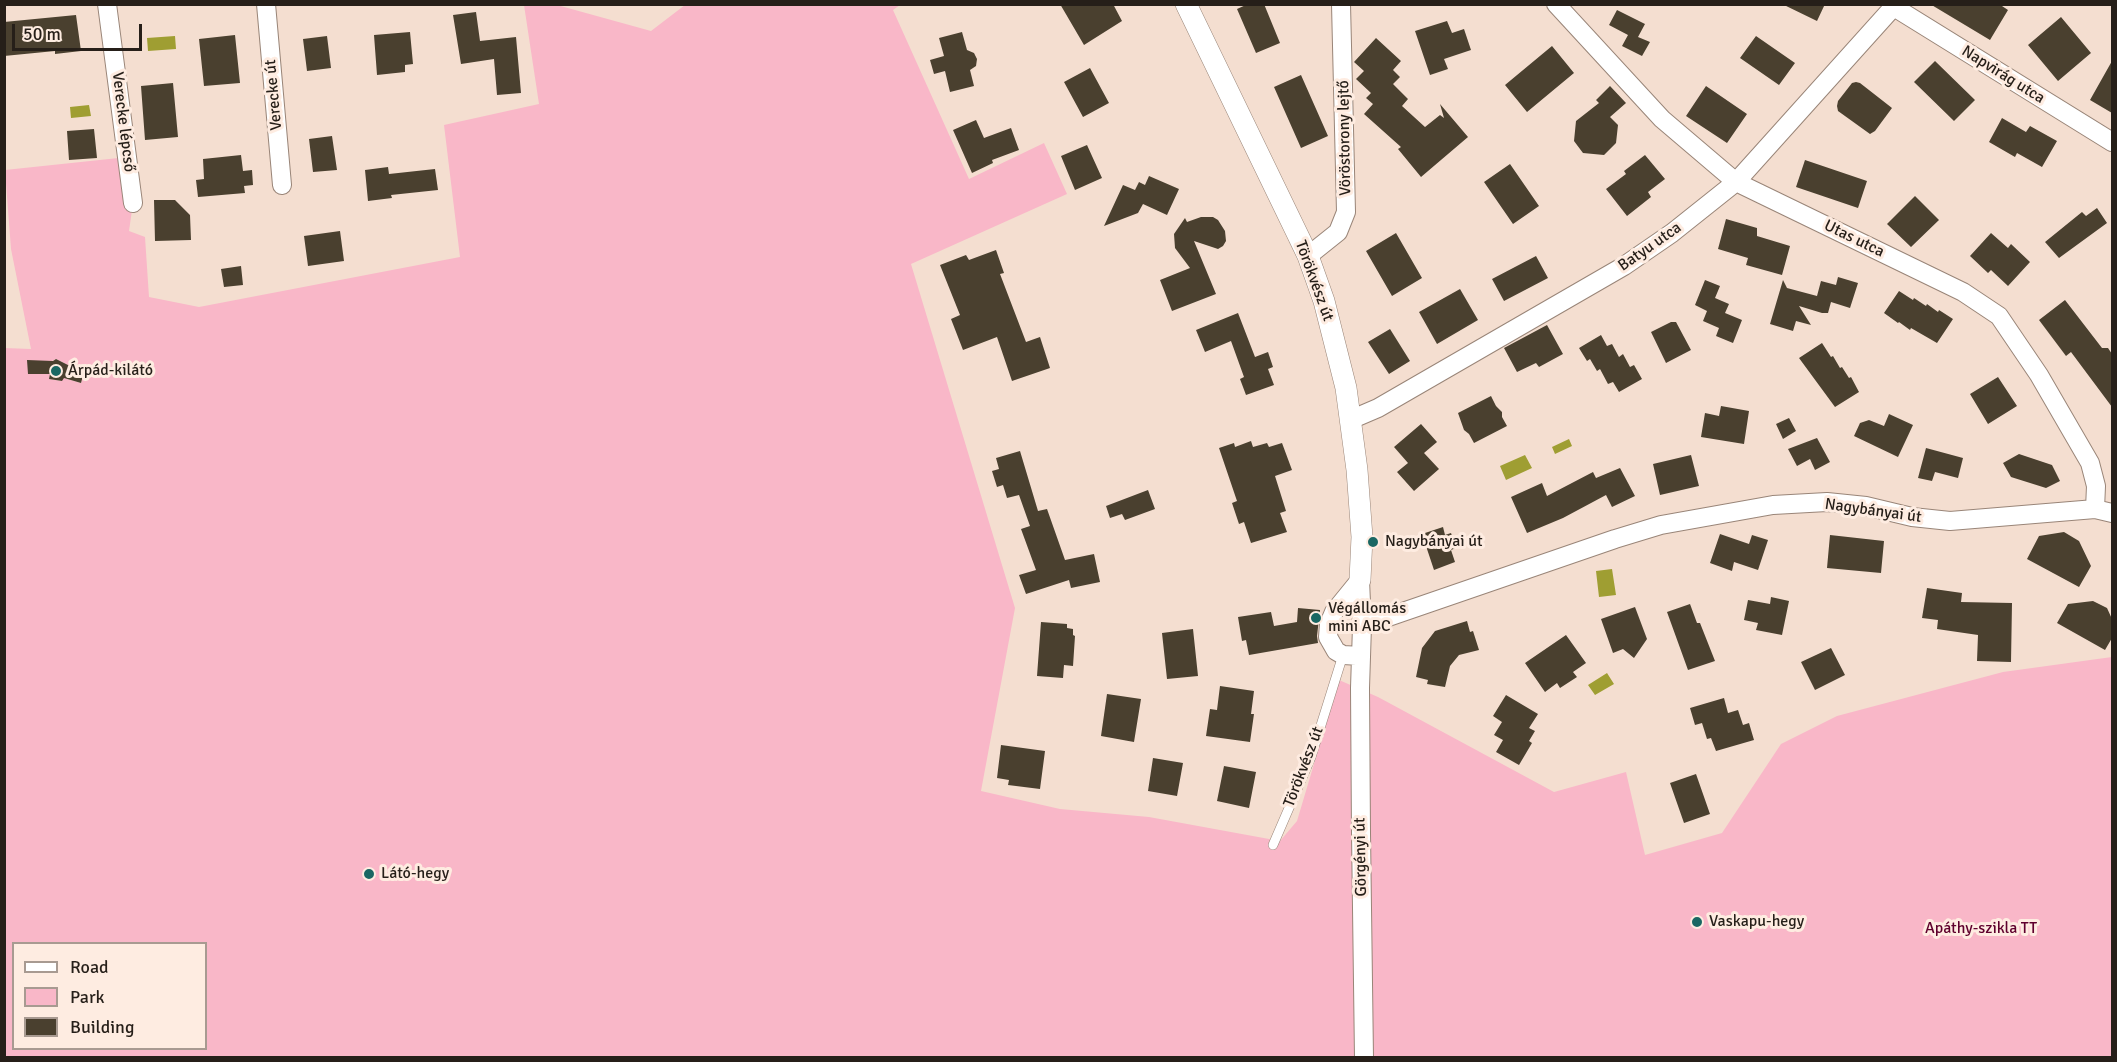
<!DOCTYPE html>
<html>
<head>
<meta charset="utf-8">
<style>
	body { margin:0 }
	#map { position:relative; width:2117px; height:1062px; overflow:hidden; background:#f4ded0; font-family:Signika,sans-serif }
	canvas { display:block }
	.frame { position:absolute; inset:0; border:6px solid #261f19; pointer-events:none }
	.legend { position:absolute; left:12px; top:942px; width:195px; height:108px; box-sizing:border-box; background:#feece1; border:2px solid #a89a91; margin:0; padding:8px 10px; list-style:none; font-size:18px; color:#261f19 }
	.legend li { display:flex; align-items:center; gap:12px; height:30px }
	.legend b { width:30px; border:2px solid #a89a91 }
	.scale { position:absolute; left:12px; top:24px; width:130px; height:27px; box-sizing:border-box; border:3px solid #261f19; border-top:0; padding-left:8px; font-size:18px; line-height:21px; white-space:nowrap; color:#261f19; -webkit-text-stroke:4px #feece1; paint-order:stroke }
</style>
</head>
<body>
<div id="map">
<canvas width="2117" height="1062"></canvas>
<div class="frame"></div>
<ul class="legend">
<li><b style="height:8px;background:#fff"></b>Road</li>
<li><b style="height:16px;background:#f9b7c8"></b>Park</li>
<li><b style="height:16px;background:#4a402f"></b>Building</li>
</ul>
<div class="scale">50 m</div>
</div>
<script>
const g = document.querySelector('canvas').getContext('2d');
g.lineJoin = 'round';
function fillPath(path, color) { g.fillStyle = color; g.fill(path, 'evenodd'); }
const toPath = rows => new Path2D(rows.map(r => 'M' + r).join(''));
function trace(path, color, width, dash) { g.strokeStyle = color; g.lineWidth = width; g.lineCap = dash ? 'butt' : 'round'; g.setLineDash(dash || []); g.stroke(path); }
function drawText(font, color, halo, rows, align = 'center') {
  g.font = font + ' Signika,sans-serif'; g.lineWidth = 6; g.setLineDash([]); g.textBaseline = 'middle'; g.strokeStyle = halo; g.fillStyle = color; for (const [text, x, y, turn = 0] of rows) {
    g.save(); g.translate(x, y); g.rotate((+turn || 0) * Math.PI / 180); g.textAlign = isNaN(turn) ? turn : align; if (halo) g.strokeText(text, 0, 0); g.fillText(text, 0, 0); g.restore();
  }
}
const green = toPath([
	[524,5,557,5,651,31,685,5,900,5,893,10,969,179,1044,143,1067,194,911,264,1015,608,981,791,1060,809,1149,817,1280,841,1297,821,1339,680,1378,697,1554,792,1626,772,1645,855,1722,833,1781,744,1837,716,2003,672,2112,657,2112,1057,5,1057,4,348,31,349,11,249,5,170,128,157,133,203,129,231,145,237,149,297,199,307,460,257,444,125,539,104],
	[56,359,68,365,85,368,81,383,64,378,61,381,50,379,50,374,28,373],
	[14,944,206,944,206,1048,14,1048]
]);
const water = toPath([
	[175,36,176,49,148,51,147,38],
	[89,105,91,116,71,118,70,107],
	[1569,439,1572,446,1555,454,1552,447],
	[1525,455,1532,468,1506,480,1500,466],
	[1612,569,1616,595,1599,597,1596,571],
	[1607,673,1614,684,1595,695,1588,685]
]);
const building = toPath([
	[1060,4,1113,4,1122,21,1084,45],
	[1248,4,1264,4,1280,43,1256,53,1237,9],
	[1782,4,1825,4,1817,21],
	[1930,4,1999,4,2008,10,1990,40],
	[1617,10,1645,24,1638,37,1650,42,1642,56,1622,46,1628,35,1609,25],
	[476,12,480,41,516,37,521,93,497,95,494,59,461,64,453,15],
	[76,15,81,51,55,54,55,51,4,56,4,22],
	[2061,17,2091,53,2058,81,2028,45],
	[1447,21,1452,33,1464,29,1471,50,1444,59,1448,69,1430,75,1415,31],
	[410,32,413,64,405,65,405,72,377,75,374,35],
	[962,32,967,50,974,53,977,59,976,66,970,70,974,86,950,92,945,71,934,74,930,60,944,56,939,38],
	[235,35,240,83,204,86,199,39],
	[327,36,331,68,307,71,303,39],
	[1756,36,1795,63,1779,85,1740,58],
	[1376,38,1401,61,1393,70,1400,77,1393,84,1408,99,1402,106,1425,127,1440,115,1444,118,1440,104,1468,137,1421,177,1398,149,1401,147,1364,114,1373,104,1366,98,1371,93,1356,79,1364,71,1354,62],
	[1552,46,1574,73,1527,112,1505,85],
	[1935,61,1975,100,1954,121,1914,82],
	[2112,61,2112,113,2090,100],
	[1090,68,1109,103,1083,117,1064,82],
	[1301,75,1328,136,1301,148,1274,87],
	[1856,82,1860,83,1892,108,1875,131,1870,134,1838,111,1837,106,1838,101,1852,83],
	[173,83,178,137,145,140,141,86],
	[1610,86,1626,103,1610,117,1618,125,1616,143,1604,155,1583,153,1574,141,1576,121,1599,103,1596,100],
	[1706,86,1747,114,1727,143,1686,116],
	[2002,118,2026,132,2030,126,2057,141,2042,167,2017,153,2015,157,1989,142],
	[976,120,984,138,1011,128,1019,150,992,160,993,163,972,173,953,130],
	[94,129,97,158,69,160,67,131],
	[332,136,337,170,313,172,309,139],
	[1087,145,1102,178,1075,190,1061,156],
	[241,155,243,171,252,170,253,185,244,186,245,193,198,197,196,180,204,179,203,159],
	[1645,155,1665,179,1648,192,1651,197,1627,216,1606,189,1626,174,1624,171],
	[1805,160,1867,181,1858,208,1796,187],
	[1510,164,1539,206,1513,224,1484,182],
	[388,167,389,174,435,169,438,190,391,195,392,198,368,201,365,170],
	[1149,176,1179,189,1167,215,1143,204,1138,213,1104,226,1123,185,1135,190,1139,182,1145,185],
	[1915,196,1939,220,1911,247,1887,224],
	[154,200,175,200,190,215,191,240,155,241],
	[2097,208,2107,223,2059,258,2045,242,2082,212,2086,216],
	[1201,217,1213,217,1218,220,1225,231,1226,241,1223,246,1218,249,1194,241,1216,294,1172,311,1160,280,1190,268,1175,248,1174,234,1185,218,1187,222],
	[1726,219,1757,228,1757,236,1790,246,1782,275,1746,265,1748,258,1718,249],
	[340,231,344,261,308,266,304,236],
	[1396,233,1422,278,1392,296,1366,251],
	[1991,233,2008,248,2011,244,2030,262,2008,286,1991,270,1988,273,1970,256],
	[996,250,1004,273,1000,274,1026,342,1040,337,1050,368,1012,381,997,337,963,350,951,319,960,315,940,265,966,255,969,260],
	[1536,256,1548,278,1504,301,1492,279],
	[241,266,243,285,224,287,221,269],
	[1838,277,1858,283,1850,308,1831,302,1828,313,1822,313,1799,306,1811,325,1796,321,1793,331,1770,324,1783,280,1787,288,1817,296,1821,281,1836,285],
	[1705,280,1720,286,1715,298,1729,304,1725,313,1742,320,1733,343,1716,336,1719,328,1703,321,1707,311,1695,305],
	[1460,289,1478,320,1437,344,1419,312],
	[1899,291,1913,300,1914,298,1926,306,1927,304,1938,312,1939,310,1953,319,1937,343,1911,328,1910,330,1899,322,1898,323,1884,313],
	[2065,300,2102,348,2108,348,2112,354,2112,407,2071,352,2066,356,2039,320],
	[1238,313,1255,357,1268,352,1273,367,1268,369,1274,385,1246,395,1240,379,1244,377,1231,341,1205,352,1196,330],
	[1671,322,1676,322,1691,350,1666,363,1651,332],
	[1547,325,1563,354,1539,367,1536,363,1517,372,1504,348],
	[1390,329,1410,361,1389,374,1368,342],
	[1601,335,1607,346,1612,344,1619,357,1623,354,1630,367,1634,365,1642,379,1619,392,1613,382,1608,384,1600,369,1597,371,1590,359,1587,361,1579,348],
	[1822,343,1831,357,1833,356,1840,368,1842,367,1849,378,1851,377,1859,392,1835,407,1799,358],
	[56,359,68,365,85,368,81,383,64,378,62,381,49,379,50,374,28,374,27,360,53,361],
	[1998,377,2017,406,1988,424,1970,394],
	[1491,396,1496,406,1502,412,1502,417,1507,426,1474,443,1469,434,1464,430,1458,413],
	[1721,406,1749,411,1744,444,1701,437,1705,413,1719,416],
	[1889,414,1913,425,1898,457,1854,436,1860,423,1869,420,1884,426],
	[1789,418,1796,431,1783,439,1776,424],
	[1421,424,1437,442,1424,453,1439,469,1414,491,1397,472,1408,463,1394,447],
	[1817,438,1830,462,1815,470,1810,459,1797,466,1788,449],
	[1251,441,1253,447,1267,443,1269,447,1282,443,1292,470,1275,476,1286,511,1280,513,1287,532,1251,543,1244,522,1239,524,1232,503,1237,501,1219,448,1234,443,1235,447],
	[1926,448,1963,458,1958,478,1935,472,1932,481,1918,478],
	[1020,451,1038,511,1047,509,1065,560,1094,554,1100,582,1071,588,1069,580,1026,594,1019,575,1036,570,1021,529,1030,526,1019,495,1007,498,1003,485,997,487,992,471,999,469,996,458],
	[2019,454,2052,465,2060,481,2046,488,2011,477,2003,463],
	[1691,455,1699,486,1660,495,1653,464],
	[1620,468,1635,496,1612,507,1606,495,1563,518,1527,533,1511,497,1542,483,1547,496,1593,472,1596,478],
	[1148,490,1155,509,1125,520,1122,514,1110,518,1106,506],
	[1443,527,1445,535,1451,533,1456,548,1451,550,1455,562,1434,570,1422,534],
	[2064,532,2079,541,2091,566,2079,587,2027,559,2039,536],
	[1720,534,1749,544,1752,535,1768,540,1758,570,1734,562,1732,571,1710,563],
	[1830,535,1884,541,1881,573,1827,568],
	[1927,588,1962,593,1961,602,2012,603,2011,662,1977,661,1978,635,1937,629,1938,620,1922,618],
	[1771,597,1789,601,1782,635,1756,630,1758,623,1744,620,1748,600,1770,604],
	[2093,601,2107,608,2112,619,2112,638,2105,650,2057,623,2068,604],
	[1690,604,1697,623,1700,623,1715,661,1688,670,1667,612],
	[1635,607,1647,639,1634,658,1623,649,1613,653,1601,619],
	[1298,608,1320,610,1317,636,1318,643,1249,655,1246,640,1242,641,1238,617,1271,612,1274,626,1297,622],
	[1467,621,1470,632,1473,631,1479,650,1459,655,1450,666,1445,687,1427,684,1428,680,1416,677,1422,648,1435,631],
	[1041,622,1067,624,1067,628,1073,629,1073,635,1075,636,1073,666,1064,665,1063,678,1037,676],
	[1193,629,1198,676,1167,679,1162,633],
	[1566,635,1586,663,1573,672,1577,677,1560,688,1557,683,1545,692,1525,663],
	[1831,648,1845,675,1815,690,1801,662],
	[1220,686,1254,691,1251,714,1254,714,1250,742,1206,736,1210,709,1217,710],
	[1107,694,1141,699,1134,742,1101,736],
	[1506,695,1538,714,1529,728,1535,731,1529,741,1532,743,1519,765,1496,752,1503,740,1494,735,1502,722,1493,716],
	[1724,698,1728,713,1738,710,1743,725,1749,723,1754,740,1716,751,1711,738,1707,739,1702,723,1695,725,1690,708],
	[1001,745,1045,751,1040,789,1008,785,1009,780,997,778],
	[1153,758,1183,763,1177,796,1148,791],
	[1224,766,1256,772,1249,808,1217,801],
	[1696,774,1710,814,1684,823,1670,783]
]);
const service = toPath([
	[1273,845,1311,757,1343,655]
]);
const minor = toPath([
	[107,4,133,203],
	[266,4,282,185],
	[1556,4,1662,119,1736,182,1963,292,1999,316,2039,375,2090,463,2096,486,2095,509],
	[1894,7,2112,142],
	[1308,256,1338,232,1346,212,1341,4],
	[1350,420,1378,408,1624,266,1672,233,1736,182,1896,4],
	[1360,580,1362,626,1360,688,1361,833,1364,1058],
	[1360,580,1334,612,1329,624,1328,637,1336,651,1343,655,1361,656],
	[1362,626,1615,539,1661,525,1773,505,1827,502,1866,506,1912,517,1950,521,2095,509,2112,513]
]);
const tertiary = toPath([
	[1186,4,1308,256,1324,301,1346,388,1357,470,1362,537,1360,580]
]);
const markers = [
	[56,371,6,"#1a6763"],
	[1373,542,6,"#1a6763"],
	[1316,618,6,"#1a6763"],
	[369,874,6,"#1a6763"],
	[1697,922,6,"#1a6763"]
];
const streetNames = [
	["Napvirág utca",2003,75,32],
	["Verecke út",274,95,-95],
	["Verecke lépcső",123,122,83],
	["Vöröstorony lejtő",1345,138,-91],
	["Utas utca",1854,239,26],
	["Batyu utca",1650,247,-35],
	["Törökvész út",1314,281,70],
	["Nagybányai út",1873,511,8],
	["Törökvész út",1304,767,-69],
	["Görgényi út",1361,857,-91]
];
const poiNames = [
	["Árpád-kilátó",68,371],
	["Nagybányai út",1385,542],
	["Végállomás",1328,609],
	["mini ABC",1328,627],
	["Látó-hegy",381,874],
	["Vaskapu-hegy",1709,922]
];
const parkNames = [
	["Apáthy-szikla TT",1981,929]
];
fillPath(green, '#f9b7c8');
fillPath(water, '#9f9e32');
fillPath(building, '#4a402f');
trace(service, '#998578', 10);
trace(minor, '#998578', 20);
trace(tertiary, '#998578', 22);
trace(service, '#fff', 9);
trace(minor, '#fff', 18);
trace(tertiary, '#fff', 21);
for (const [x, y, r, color] of markers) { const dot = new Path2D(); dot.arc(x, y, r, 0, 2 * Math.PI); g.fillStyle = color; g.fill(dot); trace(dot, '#feece1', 2); }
drawText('16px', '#261f19', '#feece1', streetNames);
drawText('16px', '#261f19', '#feece1', poiNames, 'left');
drawText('16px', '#5f002d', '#feece1', parkNames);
</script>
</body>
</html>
